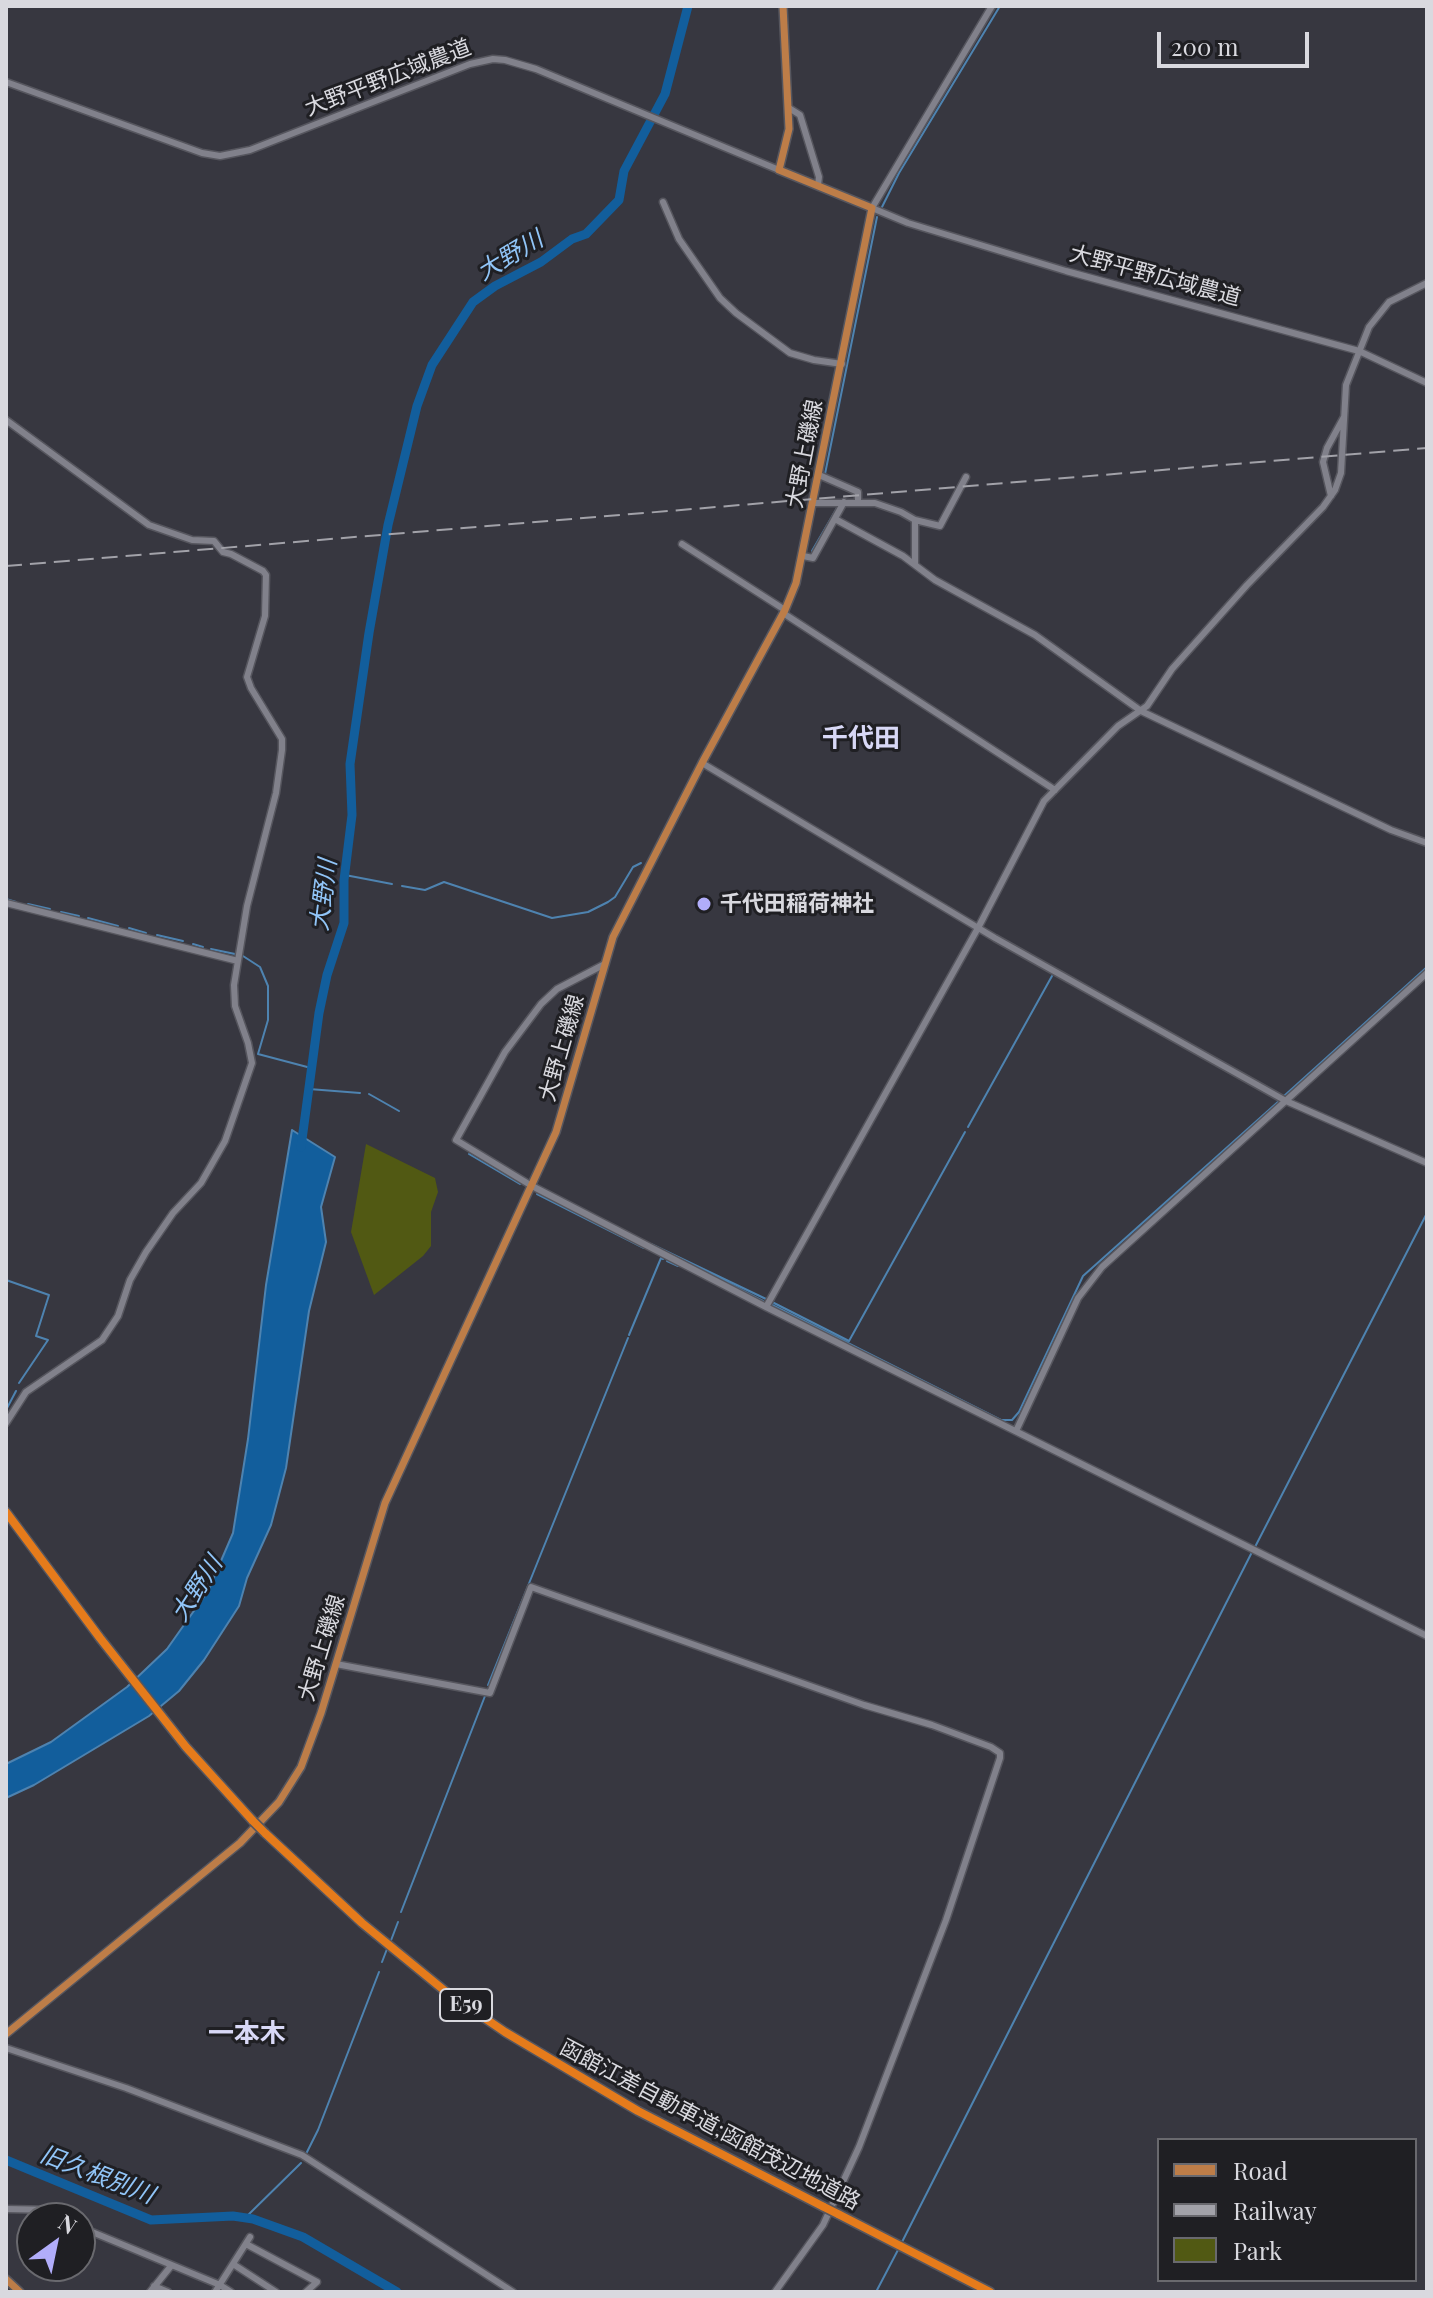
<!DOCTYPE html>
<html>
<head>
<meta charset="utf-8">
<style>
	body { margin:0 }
	#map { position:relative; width:1433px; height:2298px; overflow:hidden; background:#373740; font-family:"Playfair Display",serif }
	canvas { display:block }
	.frame { position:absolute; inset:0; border:8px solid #d9d9df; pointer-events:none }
	.legend { position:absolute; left:1157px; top:2138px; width:260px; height:144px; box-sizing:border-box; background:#1f1f23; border:2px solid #69696e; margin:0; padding:10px 14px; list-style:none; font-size:24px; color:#d9d9df }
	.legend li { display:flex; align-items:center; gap:16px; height:40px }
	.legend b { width:40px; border:2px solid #69696e }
	.north { position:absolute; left:16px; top:2202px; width:80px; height:80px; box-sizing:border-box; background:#1f1f23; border:2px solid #69696e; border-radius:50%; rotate:33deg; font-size:22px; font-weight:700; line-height:32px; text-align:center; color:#d9d9df }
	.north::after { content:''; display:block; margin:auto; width:28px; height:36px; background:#b1adfa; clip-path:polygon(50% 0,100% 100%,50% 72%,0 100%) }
	.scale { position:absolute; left:1157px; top:32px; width:152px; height:36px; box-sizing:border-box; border:4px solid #d9d9df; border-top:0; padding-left:10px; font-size:24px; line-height:28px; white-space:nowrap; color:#d9d9df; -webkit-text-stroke:6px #1f1f23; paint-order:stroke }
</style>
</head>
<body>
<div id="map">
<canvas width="1433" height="2298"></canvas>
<div class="frame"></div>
<ul class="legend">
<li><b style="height:10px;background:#bd7d48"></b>Road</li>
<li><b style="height:10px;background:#a2a2a9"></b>Railway</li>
<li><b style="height:22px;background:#515913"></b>Park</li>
</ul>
<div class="north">N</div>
<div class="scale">200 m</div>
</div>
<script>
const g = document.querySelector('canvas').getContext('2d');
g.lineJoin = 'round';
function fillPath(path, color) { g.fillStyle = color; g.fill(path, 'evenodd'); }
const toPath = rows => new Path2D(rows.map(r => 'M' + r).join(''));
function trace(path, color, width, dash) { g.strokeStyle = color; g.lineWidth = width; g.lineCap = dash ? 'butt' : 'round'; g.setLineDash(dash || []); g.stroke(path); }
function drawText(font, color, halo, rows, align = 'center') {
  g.font = font + ' "Playfair Display","Noto Sans JP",serif'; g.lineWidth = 6; g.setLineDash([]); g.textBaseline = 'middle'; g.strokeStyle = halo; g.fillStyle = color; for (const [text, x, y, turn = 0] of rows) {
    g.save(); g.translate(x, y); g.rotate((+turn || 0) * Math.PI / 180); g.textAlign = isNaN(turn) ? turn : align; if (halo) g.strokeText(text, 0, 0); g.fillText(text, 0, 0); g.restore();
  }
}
const green = toPath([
	[366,1144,435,1178,438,1192,431,1212,431,1246,423,1256,374,1295,351,1232]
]);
const water = toPath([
	[292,1130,335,1157,321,1207,326,1242,309,1311,286,1468,271,1525,247,1578,239,1606,204,1660,179,1691,149,1716,34,1785,6,1798,6,1764,51,1742,127,1687,167,1649,208,1591,233,1533,248,1439,266,1285,292,1130]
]);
const stream = toPath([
	[882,207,899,173,1000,6],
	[825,474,877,217],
	[812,551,837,508],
	[345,875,392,884],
	[402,886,425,890,444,882,552,918,588,912,608,902,615,897,633,867,641,863],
	[6,899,16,902],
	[28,904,50,909],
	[61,912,79,916],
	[88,918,118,926],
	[129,928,146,933],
	[157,935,183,941],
	[193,944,203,947],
	[211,949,235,954],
	[243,956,260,967,268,986,268,1020,258,1054,311,1068],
	[309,1089,360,1093],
	[369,1094,399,1111],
	[1284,1096,1427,967],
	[968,1127,1052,976],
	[469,1154,520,1184],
	[537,1194,644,1248],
	[651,1244,766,1299],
	[667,1261,678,1266],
	[686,1262,763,1301],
	[6,1280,49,1295,36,1336,48,1340,19,1383],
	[774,1303,849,1341,965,1132],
	[772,1305,1001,1420,1012,1420,1019,1412,1083,1276,1279,1101],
	[629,1335,661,1258,663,1259],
	[6,1410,16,1391],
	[1255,1547,1427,1213],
	[488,1685,628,1338],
	[401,1912,485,1696],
	[390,1943,398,1922],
	[382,1962,387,1949],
	[307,2152,318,2130,379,1972],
	[245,2218,301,2163],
	[902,2242,1252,1552],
	[876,2292,899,2248]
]);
const river = toPath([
	[301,1147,319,1013,327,975,344,923,344,880,352,815,350,764,369,633,388,525,417,406,432,365,473,302,495,286,541,262,572,239,586,234,619,200,624,171,665,94,688,6],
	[6,2160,151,2220,233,2216,253,2219,303,2237,397,2292]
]);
const minor = toPath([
	[992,6,872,208,908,223,1066,271,1359,351,1427,383],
	[6,82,202,153,220,156,250,150,470,64,493,59,505,60,536,69,779,170],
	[789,108,800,115,819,177,818,185],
	[663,202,679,239,720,298,736,313,790,353,814,360,842,364],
	[6,420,149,525,192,540,214,541,223,552,231,554,263,571,266,575,265,616,247,677,251,688,282,739,282,750,276,793,247,906,234,985,235,1006,248,1043,252,1063,225,1141,201,1183,173,1213,146,1252,130,1280,118,1316,102,1340,26,1392,6,1423],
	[819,475,858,492,858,502],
	[1331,496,1323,462,1327,448,1344,417],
	[814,503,875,503,901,512,915,520,915,564],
	[835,519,903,556,935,580,1035,635,1141,711,1391,830,1427,843],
	[915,520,940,526,966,477],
	[682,544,785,610],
	[803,556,813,558,844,502],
	[783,613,1055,790],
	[702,763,995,938,1286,1101,1427,1163],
	[6,903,238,961],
	[603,965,557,989,541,1004,505,1052,456,1140,532,1186,766,1307,1427,1636],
	[766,1307,978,928,1044,801,1118,726,1147,706,1172,669,1247,585,1323,507,1335,490,1341,473,1346,385,1369,327,1389,302,1427,283],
	[1016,1431,1078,1298,1102,1267,1427,973],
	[336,1664,490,1693,531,1587,864,1705,932,1725,991,1747,1000,1753,1000,1758,946,1920,859,2147,823,2225,775,2292],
	[6,2048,126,2088,302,2155,513,2292],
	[6,2209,55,2210,67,2218],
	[80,2227,220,2285,231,2292],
	[246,2244,317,2282,306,2292],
	[233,2264,276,2292],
	[154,2286,168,2292],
	[150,2292,171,2266],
	[215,2292,250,2237]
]);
const major = toPath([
	[6,2034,240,1843,279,1802,301,1767,321,1713,385,1503,556,1132,613,937,702,763,785,610,796,583,872,208,779,170,789,129,783,6],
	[6,2279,20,2292]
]);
const highway = toPath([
	[6,1512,100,1638,186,1747,253,1821],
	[265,1833,362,1923,445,1991,505,2032,638,2111,824,2207],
	[838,2214,990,2292]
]);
const rail = toPath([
	[6,566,1427,448]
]);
const highwayBridge = toPath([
	[253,1821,265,1833],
	[824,2207,838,2214]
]);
const markers = [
	[704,904,8,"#b1adfa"]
];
const shields = [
	[466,2005,52]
];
const shieldNames = [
	["E59",466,2005]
];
const streetNames = [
	["大野平野広域農道",388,78,-21],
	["大野平野広域農道",1155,276,15],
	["大野上磯線",805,454,-79],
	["大野上磯線",562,1048,-74],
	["大野上磯線",322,1648,-73],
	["函館江差自動車道;函館茂辺地道路",710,2125,28]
];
const poiNames = [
	["千代田稲荷神社",720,904]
];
const waterNames = [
	["大野川",510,256,-31],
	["大野川",324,895,-83],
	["大野川",197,1589,-57],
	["旧久根別川",97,2175,21]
];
const quarterNames = [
	["千代田",861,739],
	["一本木",247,2034]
];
fillPath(green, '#515913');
fillPath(water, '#125e9c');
trace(water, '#4e83b0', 2);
trace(stream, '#4e83b0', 2);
trace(river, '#125e9c', 9);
trace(minor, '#56565e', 9);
trace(major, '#56565e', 10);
trace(highway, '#56565e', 11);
trace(minor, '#81818b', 6);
trace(major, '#bd7d48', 7);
trace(highway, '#e57b1b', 8);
trace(rail, '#a2a2a9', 2, [16, 8]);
trace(highwayBridge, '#56565e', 11, []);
trace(highwayBridge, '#e57b1b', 8);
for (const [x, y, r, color] of markers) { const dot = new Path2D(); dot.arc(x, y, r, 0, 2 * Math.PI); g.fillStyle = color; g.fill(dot); trace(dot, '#1f1f23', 3); }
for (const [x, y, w] of shields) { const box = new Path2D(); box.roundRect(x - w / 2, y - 16, w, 32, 6); g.fillStyle = '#1f1f23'; g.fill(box); trace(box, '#d9d9df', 2); }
drawText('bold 20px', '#d9d9df', null, shieldNames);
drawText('22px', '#d9d9df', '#1f1f23', streetNames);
drawText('bold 22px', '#d9d9df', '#1f1f23', poiNames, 'left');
drawText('italic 24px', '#91c5f8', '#1f1f23', waterNames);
drawText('bold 26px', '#d8d8f6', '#1f1f23', quarterNames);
</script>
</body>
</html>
